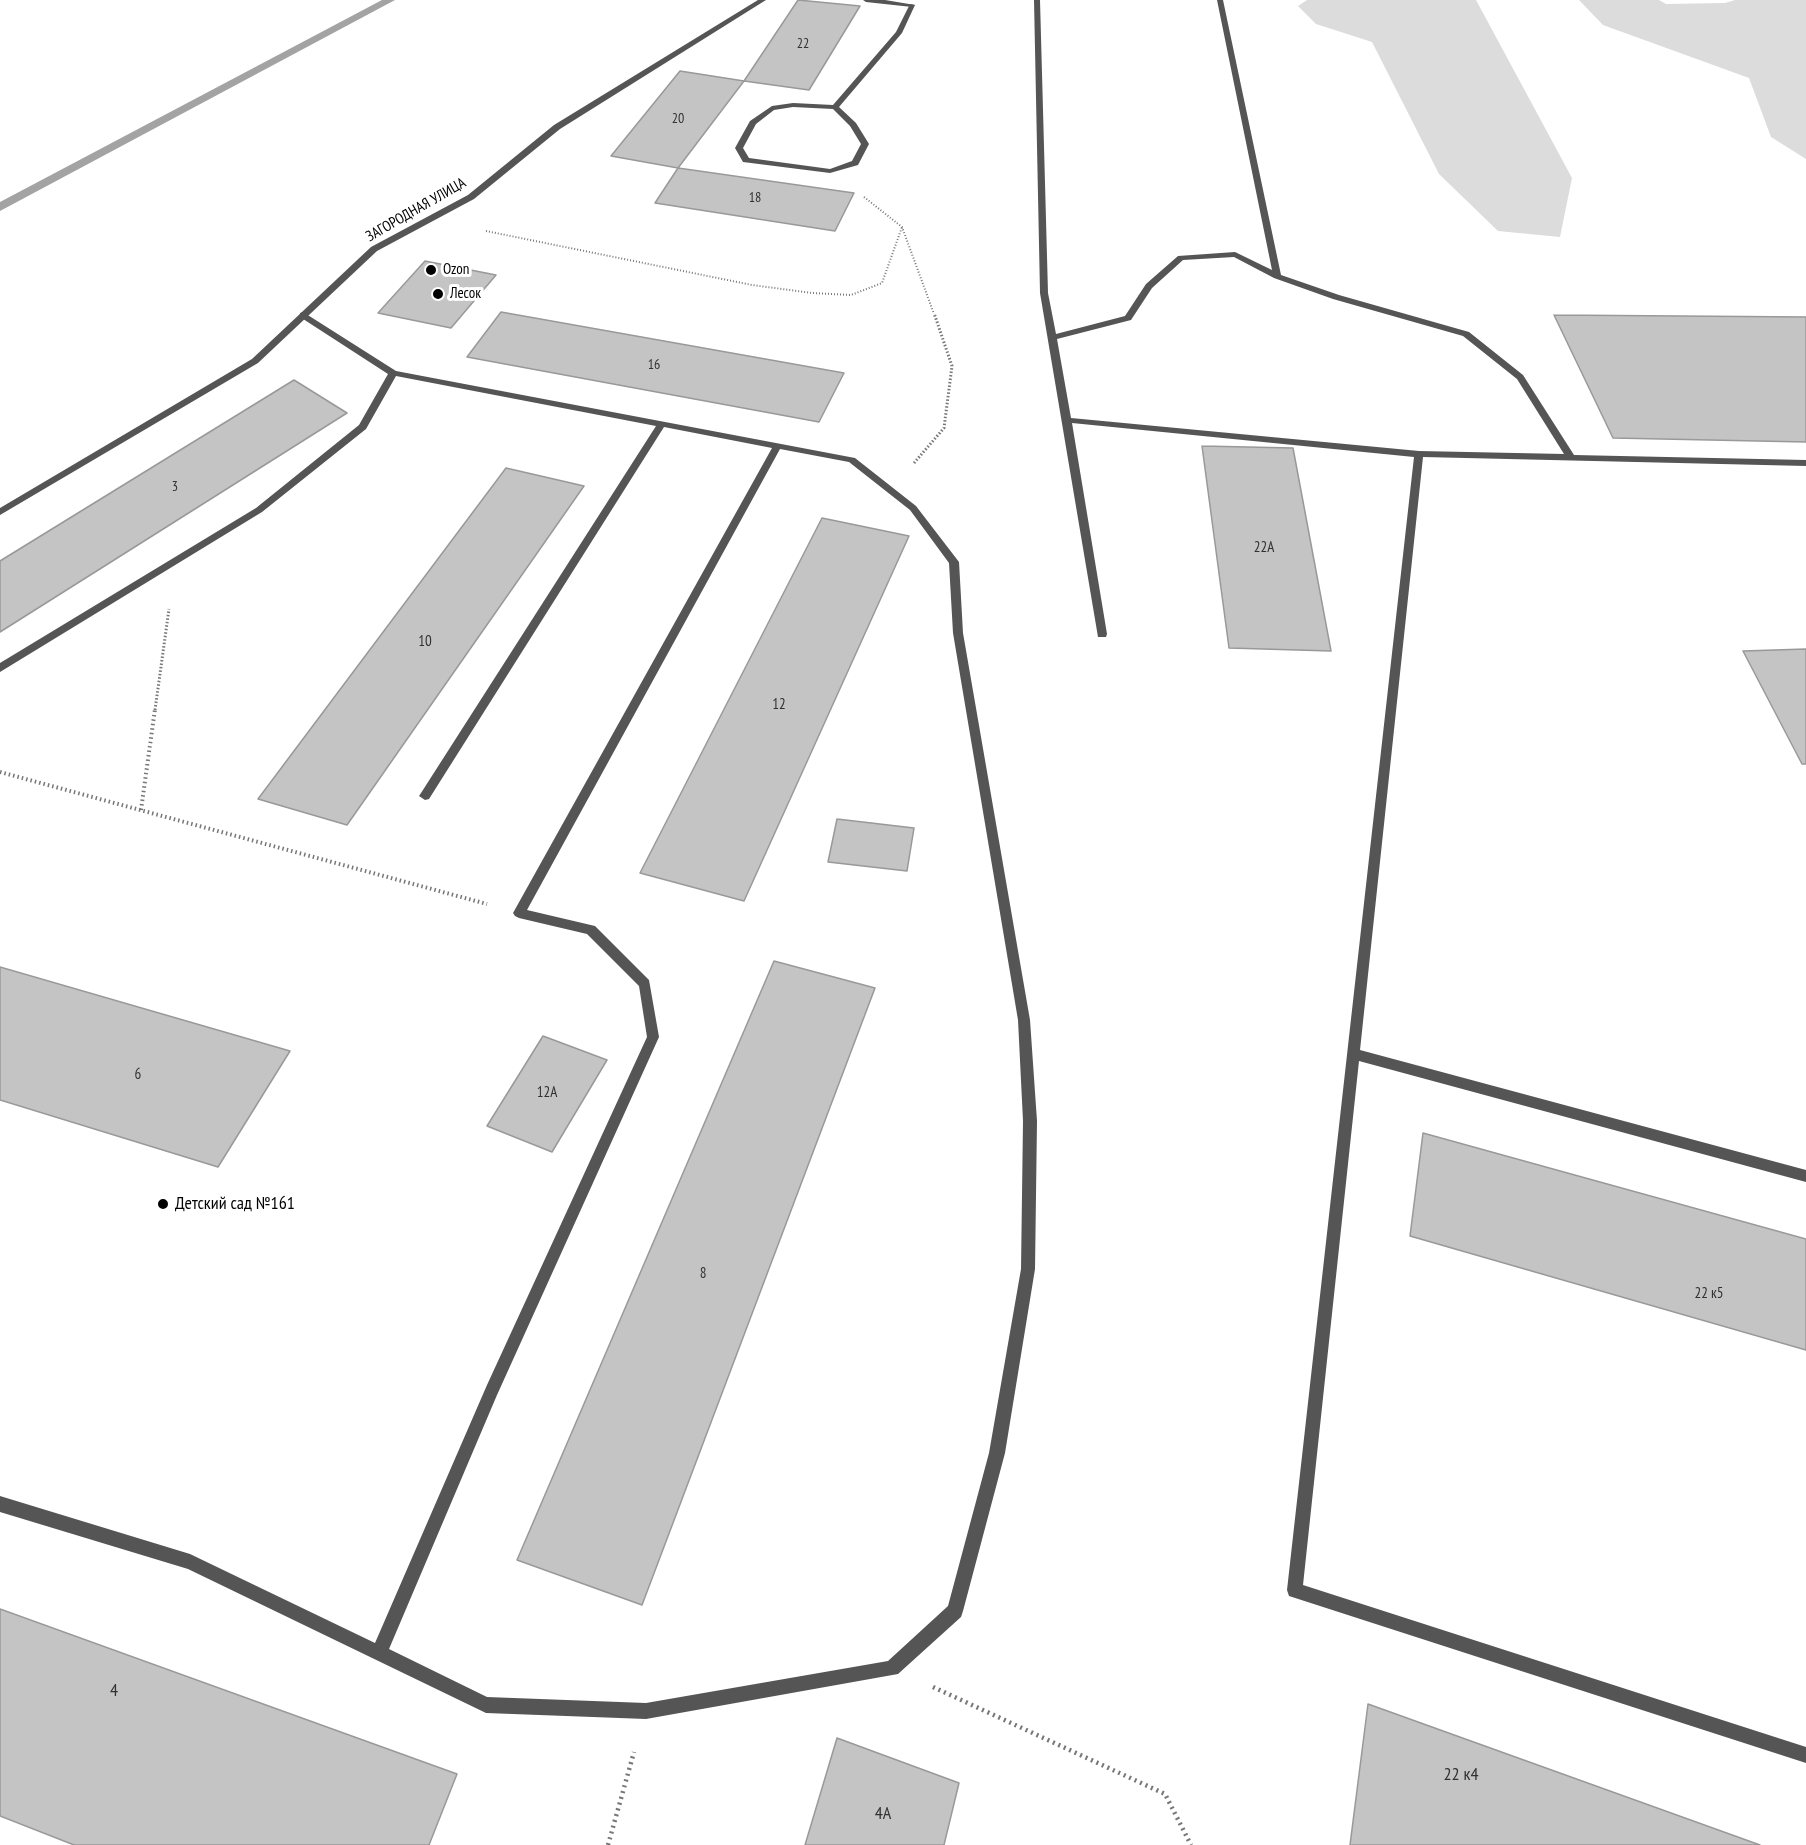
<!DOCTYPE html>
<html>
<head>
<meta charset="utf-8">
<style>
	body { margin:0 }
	canvas { display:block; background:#fff }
</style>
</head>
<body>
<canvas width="1806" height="1845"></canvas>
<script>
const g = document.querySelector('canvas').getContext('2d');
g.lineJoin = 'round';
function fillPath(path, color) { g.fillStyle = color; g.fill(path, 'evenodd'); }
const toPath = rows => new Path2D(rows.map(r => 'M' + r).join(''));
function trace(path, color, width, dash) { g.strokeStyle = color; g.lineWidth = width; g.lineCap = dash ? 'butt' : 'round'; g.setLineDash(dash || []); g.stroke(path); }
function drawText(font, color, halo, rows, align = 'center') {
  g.font = font + ' "PT Sans Narrow",sans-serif'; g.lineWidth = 6; g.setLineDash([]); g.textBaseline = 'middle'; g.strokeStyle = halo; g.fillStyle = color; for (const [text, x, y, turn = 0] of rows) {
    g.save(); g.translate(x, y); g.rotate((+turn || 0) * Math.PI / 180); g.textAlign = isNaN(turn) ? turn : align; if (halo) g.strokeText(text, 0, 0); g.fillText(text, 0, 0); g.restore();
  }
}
const green = toPath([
	[1307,0,1476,0,1572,178,1560,237,1498,231,1439,174,1372,42,1316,24,1298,6],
	[1579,0,1659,0,1666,4,1725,3,1735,0,1806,0,1806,159,1771,137,1749,78,1603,25]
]);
const stream = toPath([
	[382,0,395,0,0,211,0,202,382,0]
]);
const building = toPath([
	[798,0,860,6,809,90,744,81,798,0],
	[680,71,744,81,678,168,611,156,680,71],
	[678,168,854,193,835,231,655,203,678,168],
	[425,261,496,275,451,328,378,313,425,261],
	[501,312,844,373,819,422,467,357,501,312],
	[1554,315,1806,317,1806,442,1613,438,1554,315],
	[294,380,347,413,0,632,0,561,294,380],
	[1202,446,1293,448,1331,651,1229,648,1202,446],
	[506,468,584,486,347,825,258,799,506,468],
	[822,518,909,536,744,901,640,873,822,518],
	[1806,649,1806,764,1802,764,1743,651,1806,649],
	[837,819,914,828,907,871,828,862,837,819],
	[774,961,875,988,642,1605,517,1560,774,961],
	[0,967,290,1051,218,1167,0,1100,0,967],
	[543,1036,607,1060,552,1152,487,1126,543,1036],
	[1423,1133,1806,1239,1806,1350,1410,1236,1423,1133],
	[0,1609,457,1774,429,1845,74,1845,0,1816,0,1609],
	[1368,1704,1760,1845,1350,1845,1368,1704],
	[837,1738,959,1783,944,1845,805,1845,837,1738]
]);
const pathFar3 = toPath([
	[864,197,902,227,934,314],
	[486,231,752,285,812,293,851,295,882,283,902,227]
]);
const pathFar2 = toPath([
	[914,463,944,428,952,366,934,313],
	[155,710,169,609]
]);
const pathFar1 = toPath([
	[0,772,487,904],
	[141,810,155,709]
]);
const path = toPath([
	[933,1687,1165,1794,1191,1845],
	[608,1845,634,1752]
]);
const service = toPath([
	[1034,0,1040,0,1048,293,1056,334,1125,316,1146,284,1178,256,1235,252,1272,270,1217,0,1223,0,1281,275,1339,295,1469,332,1523,375,1574,455,1806,460,1806,466,1423,457,1360,1050,1806,1170,1806,1182,1359,1061,1303,1585,1806,1747,1806,1763,1289,1596,1287,1590,1414,457,1072,423,1107,634,1106,637,1098,637,1040,293,1034,0],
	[1234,257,1274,278,1333,299,1463,336,1517,379,1564,454,1419,451,1071,418,1057,339,1131,320,1152,288,1183,260,1234,257],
	[910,4,915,5,902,33,839,107,856,123,869,144,858,165,830,173,743,162,735,148,750,121,772,106,793,103,833,105,896,32,910,4],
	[793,107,833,109,850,126,861,144,852,161,830,169,749,158,743,148,756,124,774,110,793,107],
	[303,312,396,371,855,458,916,506,959,562,963,633,1030,1020,1037,1121,1035,1269,1005,1453,963,1611,961,1617,898,1674,646,1719,486,1713,188,1569,0,1512,0,1496,190,1554,375,1643,487,1385,647,1037,639,986,587,934,519,918,515,916,513,913,772,448,664,427,429,799,425,800,419,796,421,793,656,426,396,376,366,429,262,512,0,672,0,663,256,508,359,425,388,374,300,317,300,313,303,312],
	[780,449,849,462,910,510,949,563,953,633,1018,1020,1023,1121,1021,1269,989,1453,948,1606,888,1661,646,1703,487,1697,389,1649,497,1395,659,1037,649,980,595,926,527,910,780,449]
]);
const minor = toPath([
	[758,0,766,0,560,129,474,199,377,251,258,363,0,515,0,508,252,359,371,247,468,195,554,125,758,0],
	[863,0,885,0,915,5,912,7,866,2,863,0]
]);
const markers = [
	[431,270,6,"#000"],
	[438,294,6,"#000"],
	[163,1204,6,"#000"]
];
const farNumbernames = [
	["22",803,44],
	["20",678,119],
	["18",755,198],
	["16",654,365],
	["3",175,487]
];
const farStreetnames = [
	["ЗАГОРОДНАЯ УЛИЦА",416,210,-30]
];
const farPoinames = [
	["Ozon",443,270],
	["Лесок",450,294]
];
const numberNames = [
	["22А",1264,548],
	["10",425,642],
	["12",779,705],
	["6",138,1075],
	["12А",547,1093],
	["8",703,1274],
	["22 к5",1709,1294]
];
const poiNames = [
	["Детский сад №161",175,1204]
];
const nearNumbernames = [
	["4",114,1691],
	["22 к4",1461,1775],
	["4А",883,1814]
];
fillPath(green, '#dcdcdc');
fillPath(stream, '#a3a3a3');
fillPath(building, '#c4c4c4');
trace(building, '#999', 1.5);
trace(pathFar3, '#777', 2, [1, 2]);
trace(pathFar2, '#777', 3, [1.5, 2]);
trace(pathFar1, '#777', 4, [1.5, 3]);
trace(path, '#777', 4.5, [2, 4]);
fillPath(service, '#555');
fillPath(minor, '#555');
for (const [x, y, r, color] of markers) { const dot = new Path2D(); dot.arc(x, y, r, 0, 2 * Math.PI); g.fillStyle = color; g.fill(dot); trace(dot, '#fff', 2); }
drawText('14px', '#313131', null, farNumbernames);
drawText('15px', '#000', '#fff', farStreetnames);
drawText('15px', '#000', '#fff', farPoinames, 'left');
drawText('15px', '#313131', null, numberNames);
drawText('18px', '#000', '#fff', poiNames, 'left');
drawText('18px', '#313131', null, nearNumbernames);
</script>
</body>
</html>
